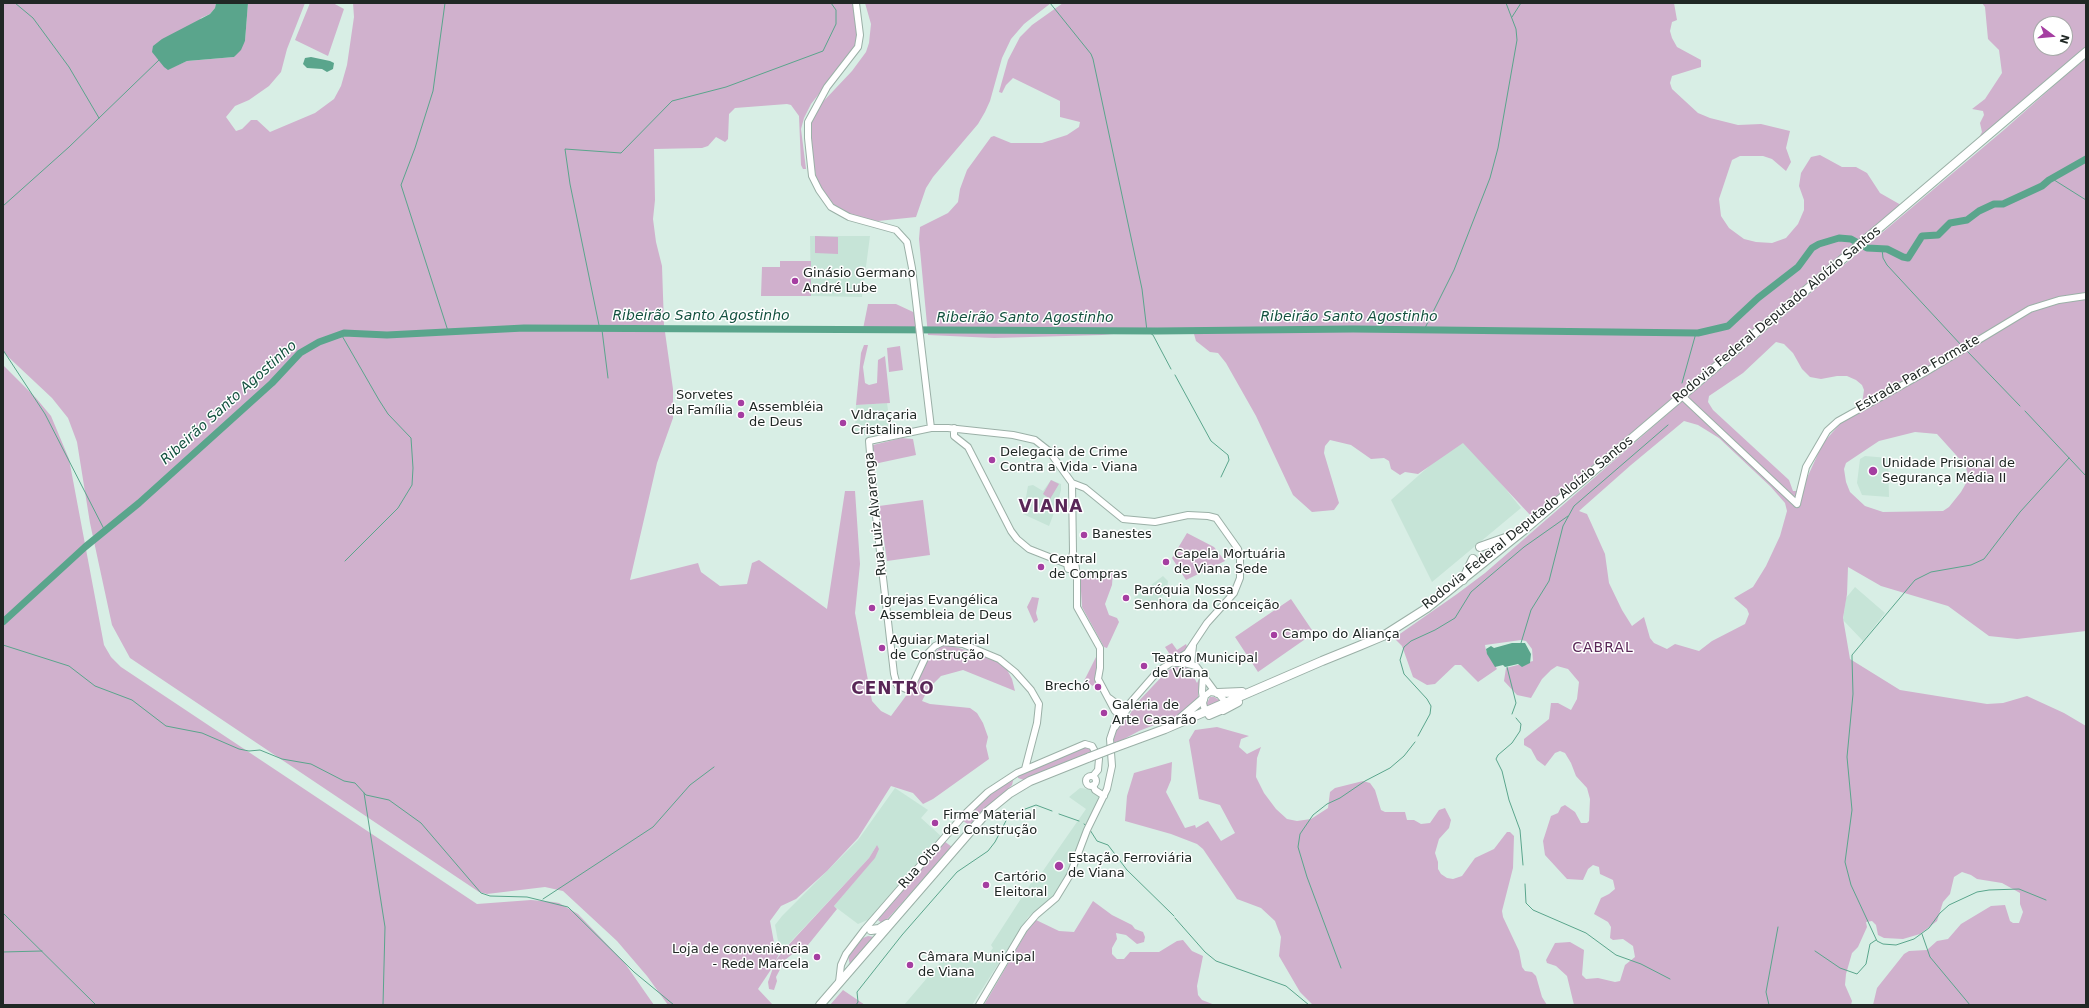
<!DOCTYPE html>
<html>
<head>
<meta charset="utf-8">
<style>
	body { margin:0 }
	#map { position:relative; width:2089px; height:1008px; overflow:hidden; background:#d8eee5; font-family:"DejaVu Sans",sans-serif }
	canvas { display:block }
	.frame { position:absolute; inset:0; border:4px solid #202825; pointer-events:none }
	.north { position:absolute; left:2033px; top:16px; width:40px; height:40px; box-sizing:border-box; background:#fff; border:1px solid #a6a9a8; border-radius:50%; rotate:106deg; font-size:11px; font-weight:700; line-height:16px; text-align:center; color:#202825 }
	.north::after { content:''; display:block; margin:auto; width:14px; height:18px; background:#a53ea1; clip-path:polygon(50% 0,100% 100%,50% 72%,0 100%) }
</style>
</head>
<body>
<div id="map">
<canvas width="2089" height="1008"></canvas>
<div class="frame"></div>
<div class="north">N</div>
</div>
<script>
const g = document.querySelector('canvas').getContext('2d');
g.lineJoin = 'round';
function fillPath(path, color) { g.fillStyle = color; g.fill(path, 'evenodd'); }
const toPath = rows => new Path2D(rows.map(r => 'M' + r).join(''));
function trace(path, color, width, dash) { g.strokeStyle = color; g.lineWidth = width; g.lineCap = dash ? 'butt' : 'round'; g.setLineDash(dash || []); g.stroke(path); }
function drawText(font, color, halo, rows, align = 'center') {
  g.font = font + ' "DejaVu Sans",sans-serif'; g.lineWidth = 3; g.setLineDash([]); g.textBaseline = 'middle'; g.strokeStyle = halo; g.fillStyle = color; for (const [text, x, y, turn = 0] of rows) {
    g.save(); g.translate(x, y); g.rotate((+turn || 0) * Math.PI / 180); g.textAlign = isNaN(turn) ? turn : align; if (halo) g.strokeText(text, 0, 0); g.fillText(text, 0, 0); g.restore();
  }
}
const built = toPath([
	[810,236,870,236,862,297,811,296],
	[887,403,891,431,871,433,869,437,855,431,856,405],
	[1463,436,1521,508,1432,582,1391,500],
	[1865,456,1888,458,1889,497,1862,495,1857,483,1860,459],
	[1051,480,1061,484,1061,490,1057,505,1049,526,1023,514,1028,486,1033,485,1043,491],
	[1163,576,1168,581,1167,590,1157,602,1146,610,1134,598],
	[1855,587,1885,613,1863,641,1843,620,1846,598],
	[895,788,928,810,921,818,942,837,870,919,858,924,834,906,872,861,877,845,869,858,783,950,778,941,775,925,782,916,858,840],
	[1080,788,1089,789,1099,797,1071,869,1053,897,1028,917,972,1005,904,1005,951,950,966,963,978,950,985,955,988,955,993,948,991,945,1035,877,1038,878,1086,809,1069,797]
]);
const green = toPath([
	[3,3,216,3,215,8,210,14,201,18,171,68,187,61,234,57,245,41,248,3,305,3,287,49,281,72,269,86,249,100,235,106,226,117,236,131,242,129,251,120,257,120,270,132,315,113,334,99,341,86,347,65,354,17,353,3,854,3,858,42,848,57,811,104,804,118,801,129,806,169,803,169,801,165,799,116,791,105,787,104,735,108,729,114,728,139,725,142,716,137,708,146,702,148,654,149,655,200,653,219,656,242,662,266,664,325,673,389,673,418,657,463,630,580,698,563,701,572,720,586,747,584,752,563,759,560,827,609,845,491,855,491,860,564,855,613,872,701,881,711,891,716,917,681,927,659,944,644,991,657,1005,666,1012,679,1015,691,963,670,941,676,928,689,922,701,930,704,970,708,977,713,983,723,988,737,986,746,989,759,933,799,923,804,913,793,891,786,858,838,827,871,796,899,781,906,770,921,775,948,780,952,775,962,782,952,869,858,877,845,879,849,875,858,834,906,837,909,808,945,801,947,785,960,776,977,777,981,774,990,769,989,768,982,774,965,758,989,773,1005,668,1005,647,976,617,941,563,891,545,887,487,894,479,892,130,658,112,625,90,523,77,442,68,418,52,398,3,352],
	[310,3,333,3,344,9,328,56,295,40],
	[865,3,1051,3,1024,24,1011,39,1002,58,990,101,985,112,978,124,933,177,926,188,916,217,878,221,851,217,843,213,833,205,817,183,810,139,812,120,818,107,852,71,866,52,869,43,871,24],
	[1063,3,1674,3,1677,20,1672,22,1670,31,1672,38,1677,47,1701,60,1701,67,1672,76,1670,83,1672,89,1698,113,1710,118,1738,125,1761,124,1790,131,1786,148,1791,162,1786,171,1772,159,1763,156,1740,156,1732,160,1719,199,1721,216,1729,228,1744,239,1756,242,1772,243,1786,238,1798,224,1804,210,1804,200,1799,186,1801,173,1811,157,1820,155,1842,167,1856,167,1867,173,1880,193,1901,205,1532,517,1463,443,1418,474,1405,472,1400,475,1391,469,1389,461,1384,458,1371,459,1351,445,1330,440,1325,446,1324,453,1339,503,1334,510,1312,512,1293,495,1256,416,1226,363,1218,353,1210,352,1196,341,1194,334,1184,331,1148,331,1102,335,994,338,928,335,919,239,920,227,948,213,958,202,960,189,967,170,991,137,994,136,1011,143,1042,143,1067,135,1079,127,1080,122,1060,117,1060,101,1013,78,1006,85,1002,93,999,92,1008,60,1020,37,1032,25],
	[1982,3,2086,3,2086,49,1974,147,1982,132,1980,123,1984,115,1983,111,1972,109,1985,99,2002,73,1999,50,1988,39,1985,7],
	[2041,24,2065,24,2065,48,2041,48],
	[2086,57,2086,631,2017,639,1989,636,1948,606,1881,586,1848,567,1847,594,1843,618,1850,659,1900,690,1987,704,2003,703,2027,696,2064,713,2086,726,2086,1005,1873,1005,1877,988,1904,954,1909,951,1927,950,1937,941,1948,939,1961,924,1991,906,2005,905,2010,921,2013,923,2019,923,2023,912,2020,904,2020,893,2002,883,1977,879,1971,875,1962,872,1954,877,1950,894,1943,902,1937,921,1920,934,1903,939,1884,938,1878,935,1876,925,1872,921,1866,922,1867,927,1858,947,1852,953,1846,974,1845,985,1852,1001,1851,1005,1574,1005,1567,976,1556,966,1547,963,1546,960,1555,943,1570,942,1584,950,1582,975,1586,979,1598,978,1615,982,1620,981,1625,965,1635,957,1633,946,1623,939,1613,940,1610,938,1611,927,1608,922,1594,914,1601,898,1609,894,1615,889,1613,880,1600,874,1599,867,1593,865,1588,869,1583,880,1567,879,1545,855,1543,841,1551,816,1558,813,1561,807,1565,805,1575,812,1581,823,1587,823,1589,821,1590,799,1587,788,1576,776,1571,763,1565,753,1560,751,1555,753,1545,766,1537,760,1531,749,1524,745,1524,739,1549,719,1551,703,1558,703,1571,710,1577,699,1579,682,1568,669,1557,666,1551,670,1542,679,1531,698,1517,695,1504,681,1506,668,1533,661,1532,649,1526,641,1521,640,1485,645,1486,651,1497,669,1478,682,1461,665,1455,665,1435,684,1427,685,1413,677,1402,646,1394,638,1457,594,1485,573,1679,404,2005,129],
	[1776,342,1784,344,1793,353,1802,369,1810,377,1821,379,1837,376,1847,376,1856,380,1862,385,1864,390,1862,404,1857,410,1840,424,1823,443,1801,491,1793,491,1789,480,1713,410,1708,402,1709,396,1743,373],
	[1684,421,1698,425,1719,438,1771,487,1785,503,1787,511,1780,536,1766,566,1753,587,1734,598,1747,609,1749,614,1745,624,1712,641,1699,651,1675,644,1667,649,1654,643,1650,638,1644,617,1632,626,1622,610,1609,583,1605,554,1592,525,1587,514,1579,511,1631,465],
	[1915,432,1937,434,1965,465,1969,478,1961,492,1949,507,1943,511,1883,512,1865,506,1850,492,1846,482,1844,469,1846,463,1879,441],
	[815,236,838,237,838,254,815,253],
	[780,261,811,261,811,296,761,296,762,267,780,267],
	[868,304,896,304,911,311,915,313,917,330,863,329],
	[864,345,868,345,863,367,865,383,869,385,877,383,878,360,885,356,890,403,856,405,861,353],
	[900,346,903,370,889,372,887,348],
	[3,365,36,398,51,416,69,459,104,645,111,657,121,667,477,904,531,900,553,902,559,903,578,914,624,962,654,1005,3,1005],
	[902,438,913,439,916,455,874,464,872,449,873,445],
	[1051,480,1059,484,1050,499,1043,494],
	[923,500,930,555,887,561,879,506],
	[1187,533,1214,547,1225,561,1186,580,1172,558],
	[1084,572,1113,572,1112,585,1105,604,1109,615,1117,618,1119,622,1107,648,1104,647,1082,607,1080,575],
	[1032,597,1039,598,1036,613,1038,620,1034,623,1027,607],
	[1291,599,1314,633,1258,672,1235,637],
	[1172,643,1177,650,1186,644,1188,649,1177,657,1175,655,1169,658,1167,655,1169,653,1165,647],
	[1097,655,1096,681,1093,686,1084,681],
	[1178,666,1189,668,1197,683,1200,677,1198,698,1182,714,1139,731,1111,746,1113,736,1118,724,1128,718,1135,705,1168,670],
	[1210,697,1214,697,1221,701,1207,707,1207,703],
	[1217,727,1249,736,1241,739,1239,747,1247,754,1261,747,1257,758,1256,777,1264,793,1276,809,1287,819,1297,821,1311,819,1328,808,1330,792,1335,788,1363,781,1370,783,1375,790,1381,810,1385,812,1405,812,1407,820,1414,820,1421,824,1430,823,1439,810,1445,808,1451,820,1449,828,1439,839,1435,853,1438,862,1438,869,1441,874,1447,878,1453,879,1462,876,1475,858,1494,849,1507,832,1510,832,1514,836,1513,868,1502,911,1503,917,1519,951,1522,967,1525,971,1532,972,1536,976,1542,997,1547,1005,1313,1005,1300,992,1279,956,1281,937,1275,921,1261,908,1237,899,1203,849,1197,844,1171,834,1125,821,1127,796,1134,773,1172,762,1171,780,1166,792,1185,828,1195,825,1196,828,1208,821,1221,841,1235,833,1220,805,1199,799,1189,740,1195,730],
	[1084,745,1095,751,1024,780,1018,778,1018,776],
	[1014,777,1012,785,971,826,963,821,986,797],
	[944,841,952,847,883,924,878,920,891,900],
	[1093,901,1112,915,1132,925,1135,929,1143,932,1145,937,1144,942,1137,944,1126,935,1116,933,1117,939,1112,948,1112,954,1117,959,1124,959,1130,952,1159,952,1177,941,1183,940,1192,951,1203,956,1197,986,1198,995,1202,1000,1215,1005,984,1005,1034,919,1059,931,1074,932],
	[868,936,874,937,850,965,848,956,863,938],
	[843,990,865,1005,830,1005]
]);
const water = toPath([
	[216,3,248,3,245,41,241,50,234,57,187,61,168,70,164,67,152,52,153,46,162,39,210,14,215,8],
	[311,57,330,61,334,63,333,69,327,72,322,69,307,68,303,64,305,58],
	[1512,643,1525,643,1531,654,1530,663,1522,667,1518,664,1505,667,1503,665,1495,667,1487,654,1486,649,1491,646,1494,648]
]);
const stream = toPath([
	[15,3,33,18,69,67,99,118],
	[445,3,433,91,415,148,401,185,448,331],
	[1050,3,1091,54,1093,59,1142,289,1147,331,1153,335,1171,369],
	[1512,17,1521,3],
	[2051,178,2086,200],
	[3,206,69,147,159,60],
	[1882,249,1883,258,1887,265,1962,346],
	[600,330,570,184,565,149,621,153,672,101,726,87,823,51,836,24,836,10,831,3],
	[602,330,608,378],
	[1424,330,1454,270,1490,178,1498,148,1517,40,1516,29,1506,3],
	[341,334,379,400,388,414,411,438,413,468,412,485,398,508,345,561],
	[3,350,45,414,105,531],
	[1967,351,2020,406],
	[1175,375,1211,441,1228,455,1229,460,1221,477],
	[1682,383,1696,333],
	[2025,411,2086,476],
	[1521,643,1531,610,1549,581,1563,526,1574,506,1668,425],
	[3,645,69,666,95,686,132,700,166,726,202,733,239,749,249,751,260,750,282,759,311,764,344,781,355,783,366,795,389,800,421,823,481,893,490,896,527,897,568,907,634,972,674,1005],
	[1507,667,1516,703,1512,714],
	[1516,718,1521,724,1520,731,1512,743,1498,755,1496,759,1502,771,1509,800,1520,830,1523,865],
	[1418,736,1430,714,1431,706,1427,699,1404,674,1400,660,1404,647,1411,641,1435,630,1455,618,1471,592,1478,586,1524,547,1568,516],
	[364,793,385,927,383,1005],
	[1059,814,1079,821],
	[1084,824,1087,826],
	[1090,830,1097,841,1108,845,1127,870,1174,916],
	[1525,884,1526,903,1533,910,1586,933,1616,955,1641,964,1670,979],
	[543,899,653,827,690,785,714,767],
	[2046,900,2019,889,1989,890,1977,892,1949,905,1940,913,1929,928,1914,939,1896,945,1883,944,1877,941,1851,885,1845,862,1852,810,1847,757,1853,694,1852,658,1852,655,1915,580,1931,572,1971,565,1984,559,2020,512,2069,458],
	[3,913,96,1005],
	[1175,918,1205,952,1216,961,1286,986,1309,1005],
	[1922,934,1930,957,1970,1005],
	[1815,951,1840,968,1857,974,1866,964,1870,944,1876,940],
	[3,952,42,951],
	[1341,968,1307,877,1298,847,1300,834,1313,815,1327,804,1340,798,1365,781,1390,768,1404,756,1415,742],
	[856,1005,858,1002,857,992,902,935,957,872,988,851,995,842,1009,815,1036,805,1052,811],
	[1769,1005,1766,992,1778,927]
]);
const river = toPath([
	[3,622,85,547,139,503,272,383,300,353,319,342,344,333,387,335,524,328,1157,331,1353,329,1698,333,1728,326,1758,298,1798,267,1812,248,1819,244,1839,238,1851,239,1867,248,1887,249,1903,257,1908,258,1922,236,1938,235,1950,223,1967,220,1979,211,1994,204,2003,204,2042,186,2049,180,2086,159]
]);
const tertiary = toPath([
	[856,3,860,35,858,47,827,87,808,122,808,138,812,176,819,190,831,207,849,217,896,230,907,242,912,268,931,428],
	[1682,396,1797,504],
	[954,428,954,436,968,447,1011,531,1017,539,1029,549,1067,564],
	[1072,483,1085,488,1123,519,1155,522,1188,515,1208,516,1216,518,1238,549,1240,557,1240,578,1234,593,1207,623,1187,653,1158,671,1124,710],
	[1797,504,1806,467,1827,431,1838,421,1924,373,2030,309,2059,300,2086,296],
	[1075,562,1077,577,1077,607,1100,648,1100,668,1098,679,1115,711,1119,712],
	[1174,663,1184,663,1196,666,1216,693],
	[1191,664,1193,646],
	[1203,676,1202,692,1203,699],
	[1210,692,1218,693,1223,699,1225,706,1223,710,1209,716,1205,711,1203,703,1205,696,1210,692],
	[1109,698,1121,707],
	[1115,727,1128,708],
	[1025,769,1037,723,1039,704,1031,690,1015,672,999,659,963,644,943,642,935,646,927,654,912,686,906,689,897,685,894,674,873,490,869,441,931,428,948,428,1013,435,1035,440,1049,451,1072,483,1073,552,1071,563,1073,566,1071,569,1068,569,1067,564,1071,563],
	'1086 781a5 5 0 1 1 10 0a5 5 0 1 1-10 0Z',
	[1093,785,1095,790,1104,796],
	[839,982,841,965,846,954,865,929,964,815,988,792,1017,773,1085,744,1092,746,1099,759,1098,770,1093,776],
	[979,1005,1024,929,1036,915,1056,898,1070,875,1087,830,1107,789,1112,766,1110,739,1119,712]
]);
const trunk = toPath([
	[1480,547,1514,535],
	[1463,580,1473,559],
	[1218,693,1242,692],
	[1223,710,1238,702],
	[1181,718,1203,699],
	[1116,747,1165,729,1322,661,1359,646,1383,636,1427,608,1524,530,2086,52],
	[871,930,879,929,887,924],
	[820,1005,988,811,1010,793,1030,781,1090,757]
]);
const trunkBridge = toPath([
	[1090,757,1116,747]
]);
const markers = [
	[795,281,4,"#a53ea1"],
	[741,403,4,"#a53ea1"],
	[741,415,4,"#a53ea1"],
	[843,423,4,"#a53ea1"],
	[992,460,4,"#a53ea1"],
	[1873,471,5,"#a53ea1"],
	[1084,535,4,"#a53ea1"],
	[1166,562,4,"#a53ea1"],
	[1041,567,4,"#a53ea1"],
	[1126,598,4,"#a53ea1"],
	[872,608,4,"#a53ea1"],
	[1274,635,4,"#a53ea1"],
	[882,648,4,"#a53ea1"],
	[1144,666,4,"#a53ea1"],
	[1098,687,4,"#a53ea1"],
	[1104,713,4,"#a53ea1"],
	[935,823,4,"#a53ea1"],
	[1059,866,5,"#a53ea1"],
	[986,885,4,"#a53ea1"],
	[817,957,4,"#a53ea1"],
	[910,965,4,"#a53ea1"]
];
const poiNames = [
	["Ginásio Germano",803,274],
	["André Lube",803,289],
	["Sorvetes",733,396,"right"],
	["da Família",733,411,"right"],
	["Assembléia",749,408],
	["de Deus",749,423],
	["VIdraçaria",851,416],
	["Cristalina",851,431],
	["Delegacia de Crime",1000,453],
	["Contra a Vida - Viana",1000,468],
	["Unidade Prisional de",1882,464],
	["Segurança Média II",1882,479],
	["Banestes",1092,535],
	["Capela Mortuária",1174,555],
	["de Viana Sede",1174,570],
	["Central",1049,560],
	["de Compras",1049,575],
	["Paróquia Nossa",1134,591],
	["Senhora da Conceição",1134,606],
	["Igrejas Evangélica",880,601],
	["Assembleia de Deus",880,616],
	["Campo do Aliança",1282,635],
	["Aguiar Material",890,641],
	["de Construção",890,656],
	["Teatro Municipal",1152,659],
	["de Viana",1152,674],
	["Brechó",1090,687,"right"],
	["Galeria de",1112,706],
	["Arte Casarão",1112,721],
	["Firme Material",943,816],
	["de Construção",943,831],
	["Estação Ferroviária",1068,859],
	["de Viana",1068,874],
	["Cartório",994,878],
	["Eleitoral",994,893],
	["Loja de conveniência",809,950,"right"],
	["- Rede Marcela",809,965,"right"],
	["Câmara Municipal",918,958],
	["de Viana",918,973]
];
const streetNames = [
	["Rodovia Federal Deputado Aloízio Santos",1777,315,-40],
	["Estrada Para Formate",1918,374,-30],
	["Rua Luiz Alvarenga",876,514,-96],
	["Rodovia Federal Deputado Aloízio Santos",1528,523,-39],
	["Rua Oito",920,866,-49]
];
const waterNames = [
	["Ribeirão Santo Agostinho",701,316],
	["Ribeirão Santo Agostinho",1349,317],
	["Ribeirão Santo Agostinho",1025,318],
	["Ribeirão Santo Agostinho",229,403,-42]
];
const neighbourhoodNames = [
	["CABRAL",1603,648]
];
const districtNames = [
	["VIANA",1051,508],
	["CENTRO",893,690]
];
fillPath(built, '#c6e4d7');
fillPath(green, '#d0b1cd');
fillPath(water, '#5aa58c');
trace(stream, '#5aa58c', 1);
trace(river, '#5aa58c', 7);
trace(tertiary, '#9bb0a7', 8);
trace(trunk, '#9bb0a7', 10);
trace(tertiary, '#fff', 6);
trace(trunk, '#fff', 8);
trace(trunkBridge, '#9bb0a7', 10, []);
trace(trunkBridge, '#fff', 8);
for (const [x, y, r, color] of markers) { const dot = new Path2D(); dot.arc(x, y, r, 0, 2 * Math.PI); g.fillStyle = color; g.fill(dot); trace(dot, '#fff', 1.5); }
drawText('13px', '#202825', '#fff', poiNames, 'left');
drawText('13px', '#202825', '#fff', streetNames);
drawText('italic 14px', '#13513f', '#fff', waterNames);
g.letterSpacing = '1px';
drawText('14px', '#592757', '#fff', neighbourhoodNames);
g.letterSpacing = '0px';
g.letterSpacing = '1px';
drawText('bold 17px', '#592757', '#fff', districtNames);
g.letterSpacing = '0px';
</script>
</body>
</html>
